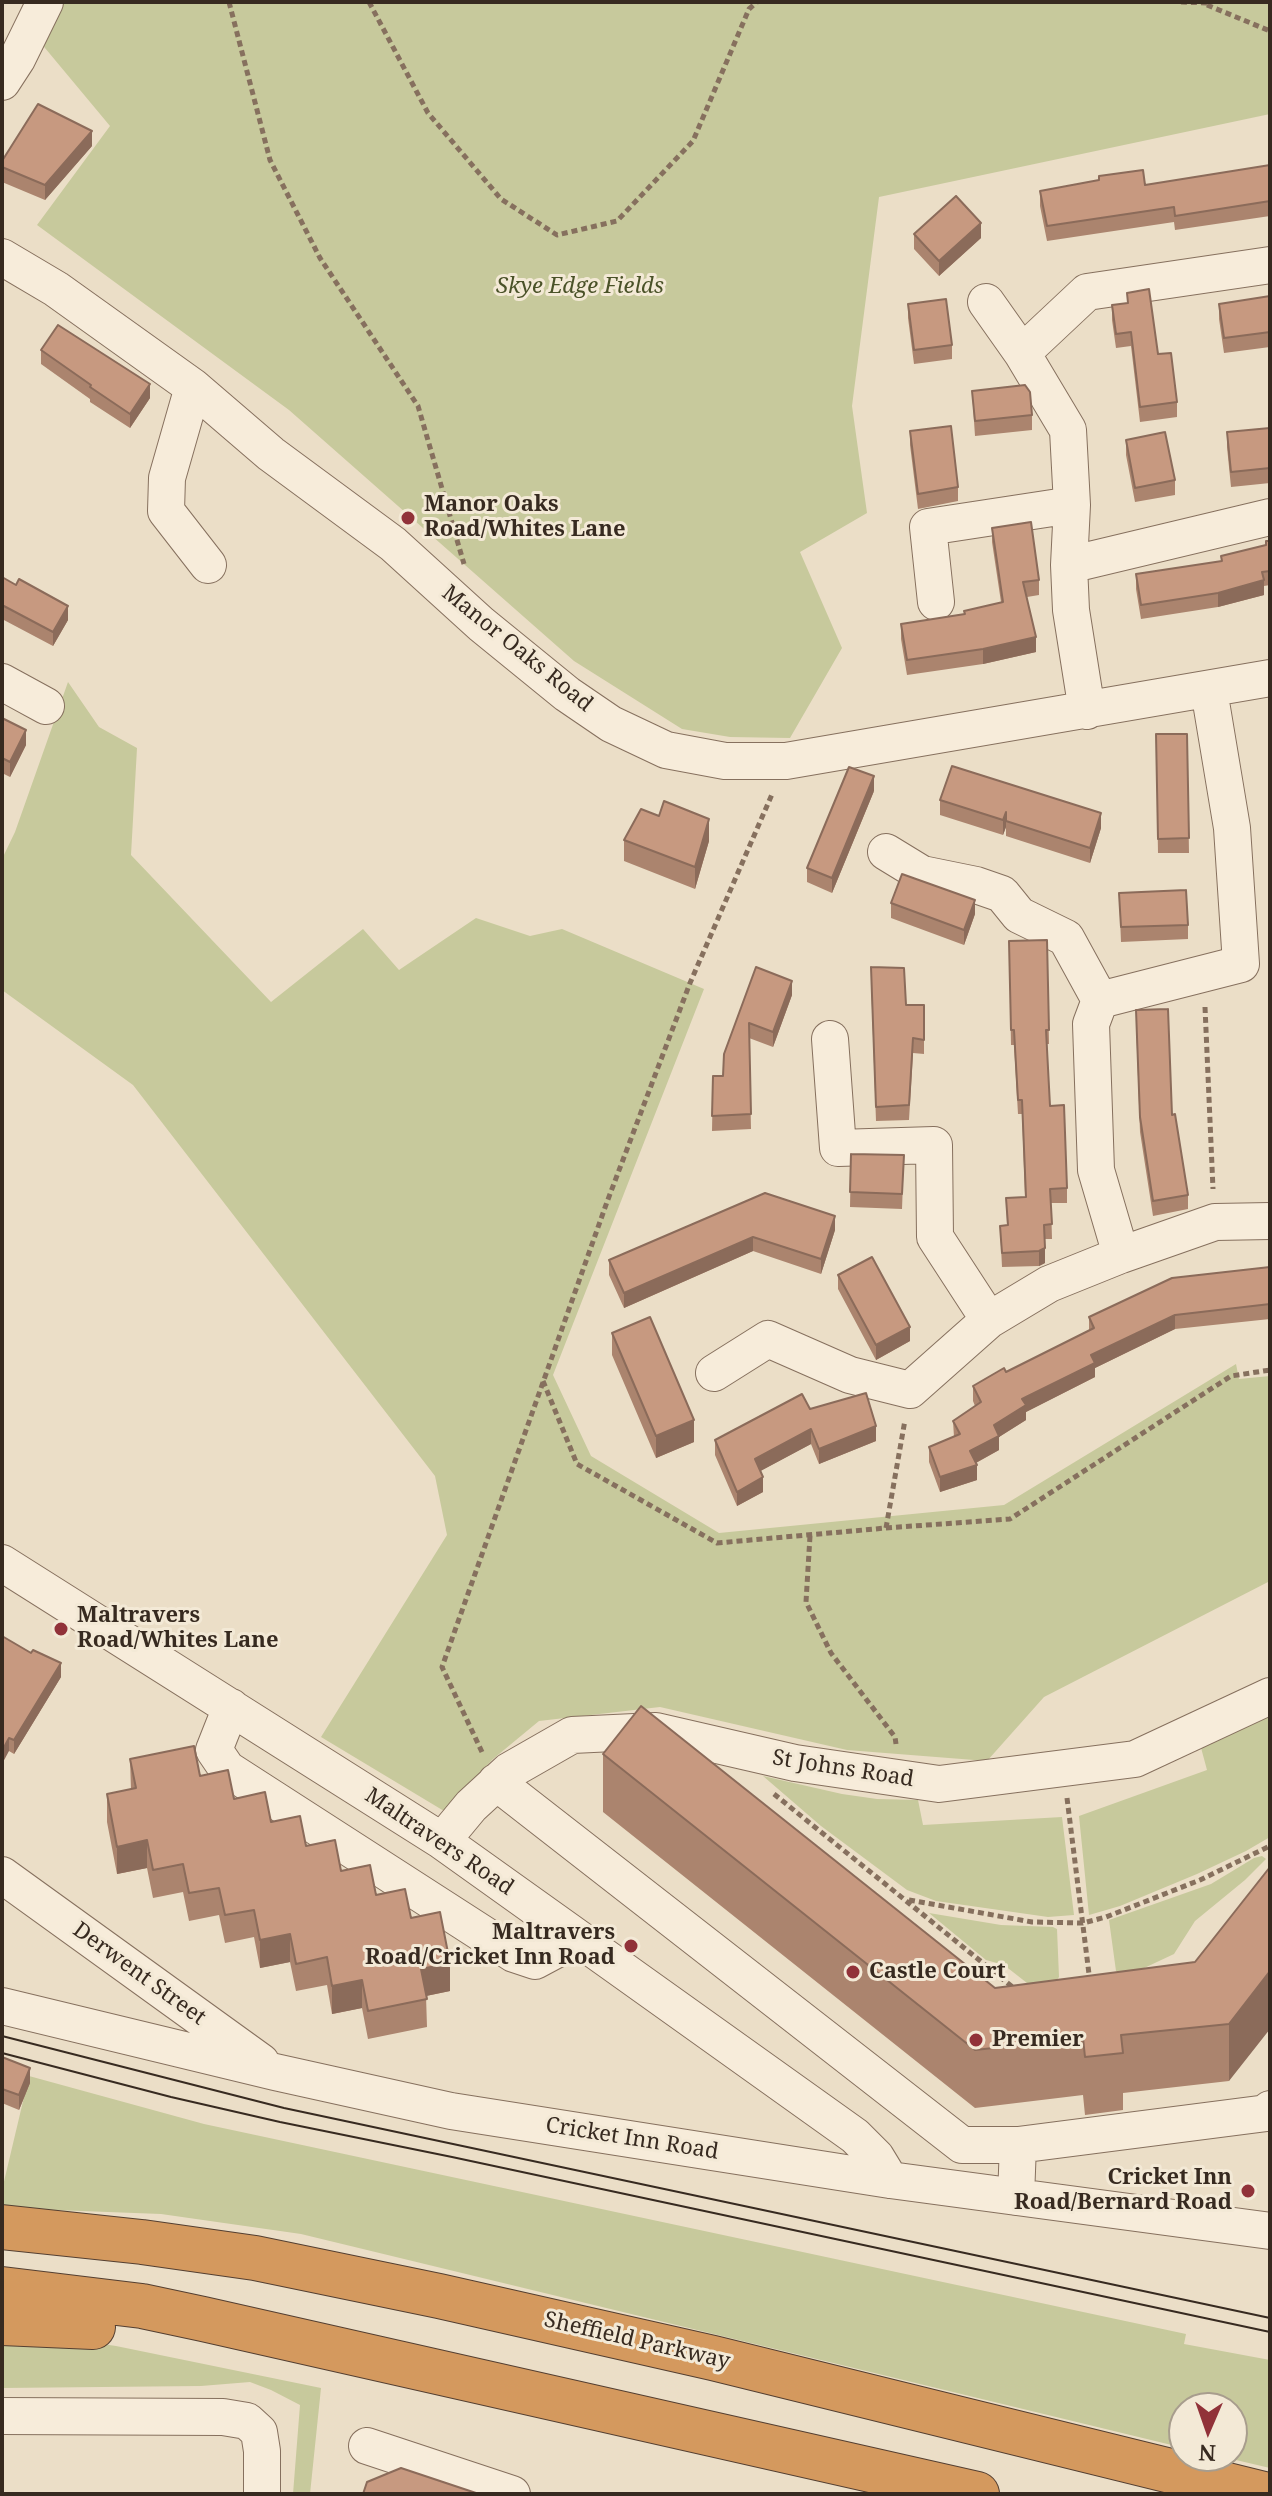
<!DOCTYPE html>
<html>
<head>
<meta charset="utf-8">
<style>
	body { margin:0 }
	#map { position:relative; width:1272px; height:2496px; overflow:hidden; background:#ebdec7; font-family:"Noto Serif",serif }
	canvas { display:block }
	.frame { position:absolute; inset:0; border:4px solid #372a20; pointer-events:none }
	.north { position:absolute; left:1168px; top:2392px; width:80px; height:80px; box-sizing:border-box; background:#f3e9d6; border:2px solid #a89d8d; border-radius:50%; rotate:182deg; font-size:22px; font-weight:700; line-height:32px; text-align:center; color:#372a20 }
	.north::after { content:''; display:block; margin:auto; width:28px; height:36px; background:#913239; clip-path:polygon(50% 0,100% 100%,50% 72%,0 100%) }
</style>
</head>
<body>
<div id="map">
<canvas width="1272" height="2496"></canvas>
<div class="frame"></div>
<div class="north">N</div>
</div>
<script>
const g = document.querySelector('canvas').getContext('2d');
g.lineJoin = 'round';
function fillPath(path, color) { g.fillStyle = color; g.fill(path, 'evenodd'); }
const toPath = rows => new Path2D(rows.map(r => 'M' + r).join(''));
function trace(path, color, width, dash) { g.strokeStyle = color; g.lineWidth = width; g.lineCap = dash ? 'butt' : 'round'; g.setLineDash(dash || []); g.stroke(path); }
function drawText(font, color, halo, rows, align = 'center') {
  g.font = font + ' "Noto Serif",serif'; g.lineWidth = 6; g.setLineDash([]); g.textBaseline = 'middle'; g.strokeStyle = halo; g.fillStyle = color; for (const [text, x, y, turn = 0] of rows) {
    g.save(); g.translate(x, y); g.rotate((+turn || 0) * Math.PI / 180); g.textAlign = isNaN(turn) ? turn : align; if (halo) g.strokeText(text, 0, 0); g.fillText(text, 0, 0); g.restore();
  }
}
const green = toPath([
	[56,2,1270,2,1270,114,879,197,852,406,867,513,800,552,842,648,790,738,730,737,682,729,574,661,289,410,37,225,110,126,40,42],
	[68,682,99,727,137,748,131,855,271,1002,363,929,399,970,476,918,530,936,562,929,704,989,553,1375,591,1456,719,1533,1004,1505,1236,1364,1239,1379,1270,1376,1270,1581,1044,1697,987,1761,847,1750,660,1707,539,1721,493,1759,444,1811,321,1737,447,1535,435,1476,133,1085,2,990,2,859,15,832],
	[1270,1708,1270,1837,1246,1851,1197,1874,1120,1906,1089,1915,1079,1816,1207,1770,1200,1744],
	[763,1776,842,1794,877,1799,918,1800,923,1825,1062,1817,1074,1915,1048,1917,936,1901,907,1890,821,1826],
	[1262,1856,1266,1859,1245,1880,1195,1921,1174,1954,1125,1977,1116,1971,1109,1920,1211,1884,1254,1858],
	[929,1913,1001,1925,1053,1927,1057,1929,1059,1977,1052,1986,1027,1983,1004,1965,986,1960],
	[29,2076,204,2124,1186,2334,1184,2344,1270,2360,1270,2468,1219,2456,1232,2456,1232,2408,1184,2408,1184,2448,301,2234,161,2214,2,2208,2,2190],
	[2,2340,82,2341,116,2346,321,2388,310,2494,293,2494,300,2405,271,2390,250,2382,201,2386,2,2388]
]);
const path = toPath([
	[229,2,270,160,320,258,418,406,464,564],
	[369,2,428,113,501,199,557,235,617,221,693,141,749,9,757,2],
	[1181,2,1207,3],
	[1207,5,1270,31],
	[1205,1007,1213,1189],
	[543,1381,577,1464,717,1543,886,1528,905,1420],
	[886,1528,1010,1519,1231,1376,1270,1370],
	[810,1536,806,1602,831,1653,895,1737,896,1744],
	[482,1752,442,1667,607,1202,690,983,773,792],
	[774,1794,1015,1989],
	[1067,1798,1090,1982],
	[909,1900,1032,1922,1083,1923,1106,1917,1200,1880,1270,1846]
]);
const minor = toPath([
	[2,82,17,59,45,2],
	[2,257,56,289,193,387,271,454,393,544,481,624,567,694,611,724,666,750,725,761,786,761,1270,678],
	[986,302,1022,353,1068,430,1072,505,1069,565,1071,610,1087,711],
	[1022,353,1087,292,1270,265],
	[193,387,167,478,166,511,208,565],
	[1069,565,1270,517],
	[936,602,928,527,1072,505],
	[2,682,46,706],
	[886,852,922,874,976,885,1002,894,1019,915,1066,938,1100,1000],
	[830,1039,838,1148,934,1145,935,1237,989,1320],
	[1121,1255,1096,1170,1091,1024,1100,1000,1241,964,1232,828,1209,690],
	[714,1373,768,1339,850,1375,910,1390,989,1320,1049,1284,1121,1255,1215,1222,1270,1221],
	[2,1563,442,1841,855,2136,876,2157,890,2180],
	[231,1707,214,1750,227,1769,514,1954,535,1961,578,1938],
	[496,1782,962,2145,1018,2145,1016,2197],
	[442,1841,471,1806,509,1771,572,1735,656,1731,795,1763,939,1784,1135,1759,1270,1696],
	[2,1875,261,2062],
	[2,2006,275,2072,451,2111,890,2180,1270,2231],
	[1018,2145,1267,2113,1270,2109],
	[2,2416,223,2417,247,2421,259,2432,262,2451,262,2494],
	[367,2446,512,2494]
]);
const highway = toPath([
	[2,2227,142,2242,255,2258,439,2296,713,2358,1264,2494],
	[2,2289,142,2306,203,2319,977,2494],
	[2,2323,93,2327]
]);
const tram = toPath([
	[2,2036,284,2108,1270,2318],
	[2,2053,171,2097,280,2122,452,2157,1270,2332]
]);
const wall = toPath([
	[92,146,45,200,2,182,2,161],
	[1270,165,1270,216,1175,230,1174,222,1047,241,1040,206,1040,191,1145,185],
	[914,234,981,238,939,276,914,249],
	[1127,293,1158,354,1177,402,1177,417,1140,422,1131,346,1116,348,1112,320,1112,305,1127,303],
	[1270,296,1270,347,1224,353,1219,319,1219,304],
	[908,304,952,345,952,359,914,364,908,318],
	[41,350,150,398,130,428,90,402,90,399,41,364],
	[972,391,1032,415,1032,430,975,436],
	[1270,428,1270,483,1231,487,1227,447,1227,432],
	[910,431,958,487,958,501,918,509,910,445],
	[1126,440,1175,480,1175,495,1135,502,1126,455],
	[992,528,1039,580,1039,595,1027,597,1036,652,983,664,907,675,901,639,901,624,964,614,1001,602,992,542],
	[1266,541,1270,541,1270,585,1264,586,1264,595,1218,607,1141,619,1136,589,1136,574,1221,561,1221,556,1266,546],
	[2,577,68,620,53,646,2,619],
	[2,718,26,745,10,777,2,773],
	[1156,734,1187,734,1189,853,1158,853],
	[874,791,832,893,807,882,807,868],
	[940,800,1101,828,1090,863,1006,836,1006,827,1003,835,940,815],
	[624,840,709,841,695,889,624,861],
	[1119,893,1188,925,1188,939,1121,942],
	[891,903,975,914,964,945,891,918],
	[1047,940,1049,1044,1047,1044,1050,1106,1067,1188,1067,1203,1051,1203,1052,1239,1045,1239,1045,1263,1039,1266,1002,1267,1000,1226,1007,1225,1006,1198,1025,1197,1022,1114,1018,1114,1014,1045,1011,1045,1009,941],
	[756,967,792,995,773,1047,749,1038,751,1129,712,1131,713,1076,723,1076],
	[871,981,906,1005,924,1005,924,1054,913,1053,909,1120,876,1121],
	[1136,1024,1172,1115,1188,1195,1188,1209,1153,1216,1140,1132],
	[851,1154,904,1155,902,1209,850,1207],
	[765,1193,835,1230,821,1274,753,1251,624,1308,609,1275,609,1260],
	[1270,1267,1270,1319,1175,1329,1095,1368,1095,1377,1026,1412,1026,1420,999,1437,999,1450,976,1463,977,1480,940,1492,929,1462,929,1447,954,1437,953,1421,975,1406,973,1401,973,1386,1006,1372,1089,1330,1089,1317],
	[838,1275,910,1341,876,1360,838,1289],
	[612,1333,694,1442,656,1458,612,1355],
	[810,1409,876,1441,819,1464,811,1444,760,1471,763,1492,737,1506,715,1455,715,1440],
	[2,1636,61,1677,14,1754,9,1751],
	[603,1754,995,1988,1195,1962,1270,1867,1229,2081,1123,2093,1123,2110,1085,2115,1083,2095,975,2108,603,1812],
	[130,1759,200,1776,271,1822,411,1918,450,1991,426,1996,427,2027,368,2039,362,2008,332,2014,327,1985,296,1991,290,1962,260,1968,254,1937,225,1943,219,1915,189,1921,183,1892,153,1898,147,1868,117,1874,107,1822,107,1794,131,1790],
	[2,2057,30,2083,19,2110,2,2103]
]);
const shadedWall = toPath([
	[92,131,92,146,45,200,45,185],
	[981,223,981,238,939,276,939,261],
	[150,384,150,398,130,428,130,414],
	[1264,580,1264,595,1218,607,1218,593],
	[68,606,68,620,53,646,53,632],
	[1036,637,1036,652,983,664,983,649],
	[26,730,26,745,10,777,10,762],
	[874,776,874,791,832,893,832,878],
	[1006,812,1006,827,1003,835,1003,820],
	[1101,813,1101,828,1090,863,1090,848],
	[709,819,709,841,695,889,695,867],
	[975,900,975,914,964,945,964,930],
	[792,981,792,995,773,1047,773,1032],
	[835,1216,835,1230,821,1274,821,1259],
	[753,1237,753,1251,624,1308,624,1293],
	[1045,1248,1045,1263,1039,1266,1039,1251],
	[1175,1315,1175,1329,1095,1368,1095,1377,1026,1412,1026,1420,999,1437,999,1450,970,1466,970,1451,994,1425,1022,1399,1091,1355],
	[910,1327,910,1341,876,1360,876,1345],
	[694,1420,694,1442,656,1458,656,1436],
	[876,1426,876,1441,819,1464,819,1449],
	[811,1429,811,1444,755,1474,755,1459],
	[977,1465,977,1480,940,1492,940,1477],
	[763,1477,763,1492,737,1506,737,1492],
	[61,1663,61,1677,14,1754,14,1740],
	[9,1738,9,1751,2,1764,2,1751],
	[147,1840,147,1868,117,1874,117,1847],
	[290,1934,290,1962,260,1968,260,1940],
	[450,1963,450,1991,421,1997,421,1969],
	[1270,1971,1270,2029,1229,2081,1229,2024],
	[362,1980,362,2008,332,2014,332,1986],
	[30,2068,30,2083,19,2110,19,2095]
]);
const building = toPath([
	[38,104,92,131,45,185,2,167,2,161,38,104],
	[1270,165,1270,201,1175,216,1174,207,1047,226,1040,191,1099,180,1099,176,1143,170,1145,185,1270,165],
	[956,196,981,223,939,261,914,234,956,196],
	[1149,289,1158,354,1171,353,1177,402,1140,407,1131,332,1116,334,1112,305,1128,303,1127,293,1149,289],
	[1270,296,1270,332,1224,338,1219,304,1270,296],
	[946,299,952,345,914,350,908,304,946,299],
	[58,325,150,384,130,414,90,387,91,385,41,350,58,325],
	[1025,385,1030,392,1032,415,975,421,972,391,1025,385],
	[951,426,958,487,918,494,910,431,951,426],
	[1270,428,1270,468,1231,472,1227,432,1270,428],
	[1165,432,1175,480,1135,488,1126,440,1165,432],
	[1031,522,1039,580,1023,582,1036,637,983,649,907,660,901,624,965,614,964,611,1003,602,992,528,1031,522],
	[1266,541,1270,541,1270,571,1262,572,1264,580,1218,593,1141,605,1136,574,1222,561,1221,556,1266,545,1266,541],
	[2,577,16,585,19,579,68,606,53,632,2,605,2,577],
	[2,718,26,730,10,762,2,758,2,718],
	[1156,734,1187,734,1189,838,1158,839,1156,734],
	[952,766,1101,813,1090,848,1006,821,1006,812,1003,820,940,800,952,766],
	[849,767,874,776,832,878,807,868,849,767],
	[664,801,709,819,695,867,624,840,641,809,659,816,664,801],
	[902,874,975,900,964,930,891,903,902,874],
	[1186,890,1188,925,1121,927,1119,893,1186,890],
	[1047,940,1049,1030,1046,1030,1050,1106,1064,1105,1067,1188,1050,1189,1052,1224,1044,1225,1045,1248,1039,1251,1002,1253,1000,1226,1008,1225,1006,1198,1026,1197,1022,1100,1018,1100,1014,1030,1011,1030,1009,941,1047,940],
	[756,967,792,981,773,1032,749,1023,751,1114,712,1116,713,1076,723,1076,724,1054,756,967],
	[871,967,904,968,906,1005,924,1005,924,1040,913,1038,909,1105,876,1107,871,967],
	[1168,1009,1172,1115,1175,1114,1188,1195,1153,1201,1140,1117,1136,1010,1168,1009],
	[851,1154,904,1155,902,1194,850,1192,851,1154],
	[765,1193,835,1216,821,1259,753,1237,624,1293,609,1260,765,1193],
	[872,1257,910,1327,876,1345,838,1275,872,1257],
	[1270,1267,1270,1304,1175,1315,1091,1355,1095,1363,1022,1399,1026,1405,994,1425,999,1436,970,1451,977,1465,940,1477,929,1447,960,1434,953,1421,981,1402,973,1386,1004,1368,1006,1372,1094,1328,1089,1317,1172,1278,1270,1267],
	[650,1317,694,1420,656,1436,612,1333,650,1317],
	[866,1393,876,1426,819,1449,811,1429,755,1459,763,1477,737,1492,715,1440,802,1394,810,1409,866,1393],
	[2,1636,31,1653,33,1650,61,1663,14,1740,9,1738,2,1751,2,1636],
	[641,1706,995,1988,1195,1962,1270,1867,1270,1971,1229,2024,1121,2035,1123,2053,1085,2057,1083,2038,975,2050,603,1754,641,1706],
	[194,1746,200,1776,228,1770,234,1799,265,1792,271,1822,300,1816,306,1846,335,1840,341,1871,370,1865,376,1895,405,1889,411,1918,440,1912,450,1963,421,1969,427,1999,368,2011,362,1980,332,1986,327,1957,296,1964,290,1934,260,1940,254,1910,225,1915,219,1888,189,1893,183,1864,153,1870,147,1840,117,1847,107,1794,136,1788,130,1759,194,1746],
	[2,2057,30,2068,19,2095,2,2089,2,2057],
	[401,2468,479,2494,363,2494,367,2482,401,2468]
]);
const markers = [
	[408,518,8,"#913239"],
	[61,1629,8,"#913239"],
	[631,1946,8,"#913239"],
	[853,1972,8,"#913239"],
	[976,2040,8,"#913239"],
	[1248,2191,8,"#913239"]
];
const parkNames = [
	["Skye Edge Fields",580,287]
];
const poiNames = [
	["Manor Oaks",424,505],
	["Road/Whites Lane",424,530],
	["Maltravers",77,1616],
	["Road/Whites Lane",77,1641],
	["Maltravers",615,1933,"right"],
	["Road/Cricket Inn Road",615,1958,"right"],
	["Castle Court",869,1972],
	["Premier",992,2040],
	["Cricket Inn",1232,2178,"right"],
	["Road/Bernard Road",1232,2203,"right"]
];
const streetNames = [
	["Manor Oaks Road",517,649,39],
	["St Johns Road",843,1769,9],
	["Maltravers Road",439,1842,34],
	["Derwent Street",139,1974,36],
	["Cricket Inn Road",632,2139,9],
	["Sheffield Parkway",637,2341,13]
];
fillPath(green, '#c7c99c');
trace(minor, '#86705e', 38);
trace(highway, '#543f31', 46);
trace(path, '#86705e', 5, [6, 4]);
trace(minor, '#f7ecda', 36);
trace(highway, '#d4995e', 44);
trace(tram, '#372a20', 2);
fillPath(wall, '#ab846e');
fillPath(shadedWall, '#8b6b5a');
fillPath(building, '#c79980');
trace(building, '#8b6b5a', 2);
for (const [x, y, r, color] of markers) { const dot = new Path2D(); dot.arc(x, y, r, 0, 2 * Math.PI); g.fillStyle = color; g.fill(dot); trace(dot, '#f3e9d6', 3); }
drawText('italic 22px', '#4a5228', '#f3e9d6', parkNames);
drawText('bold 22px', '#372a20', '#f3e9d6', poiNames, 'left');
drawText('22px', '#372a20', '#f3e9d6', streetNames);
</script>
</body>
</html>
